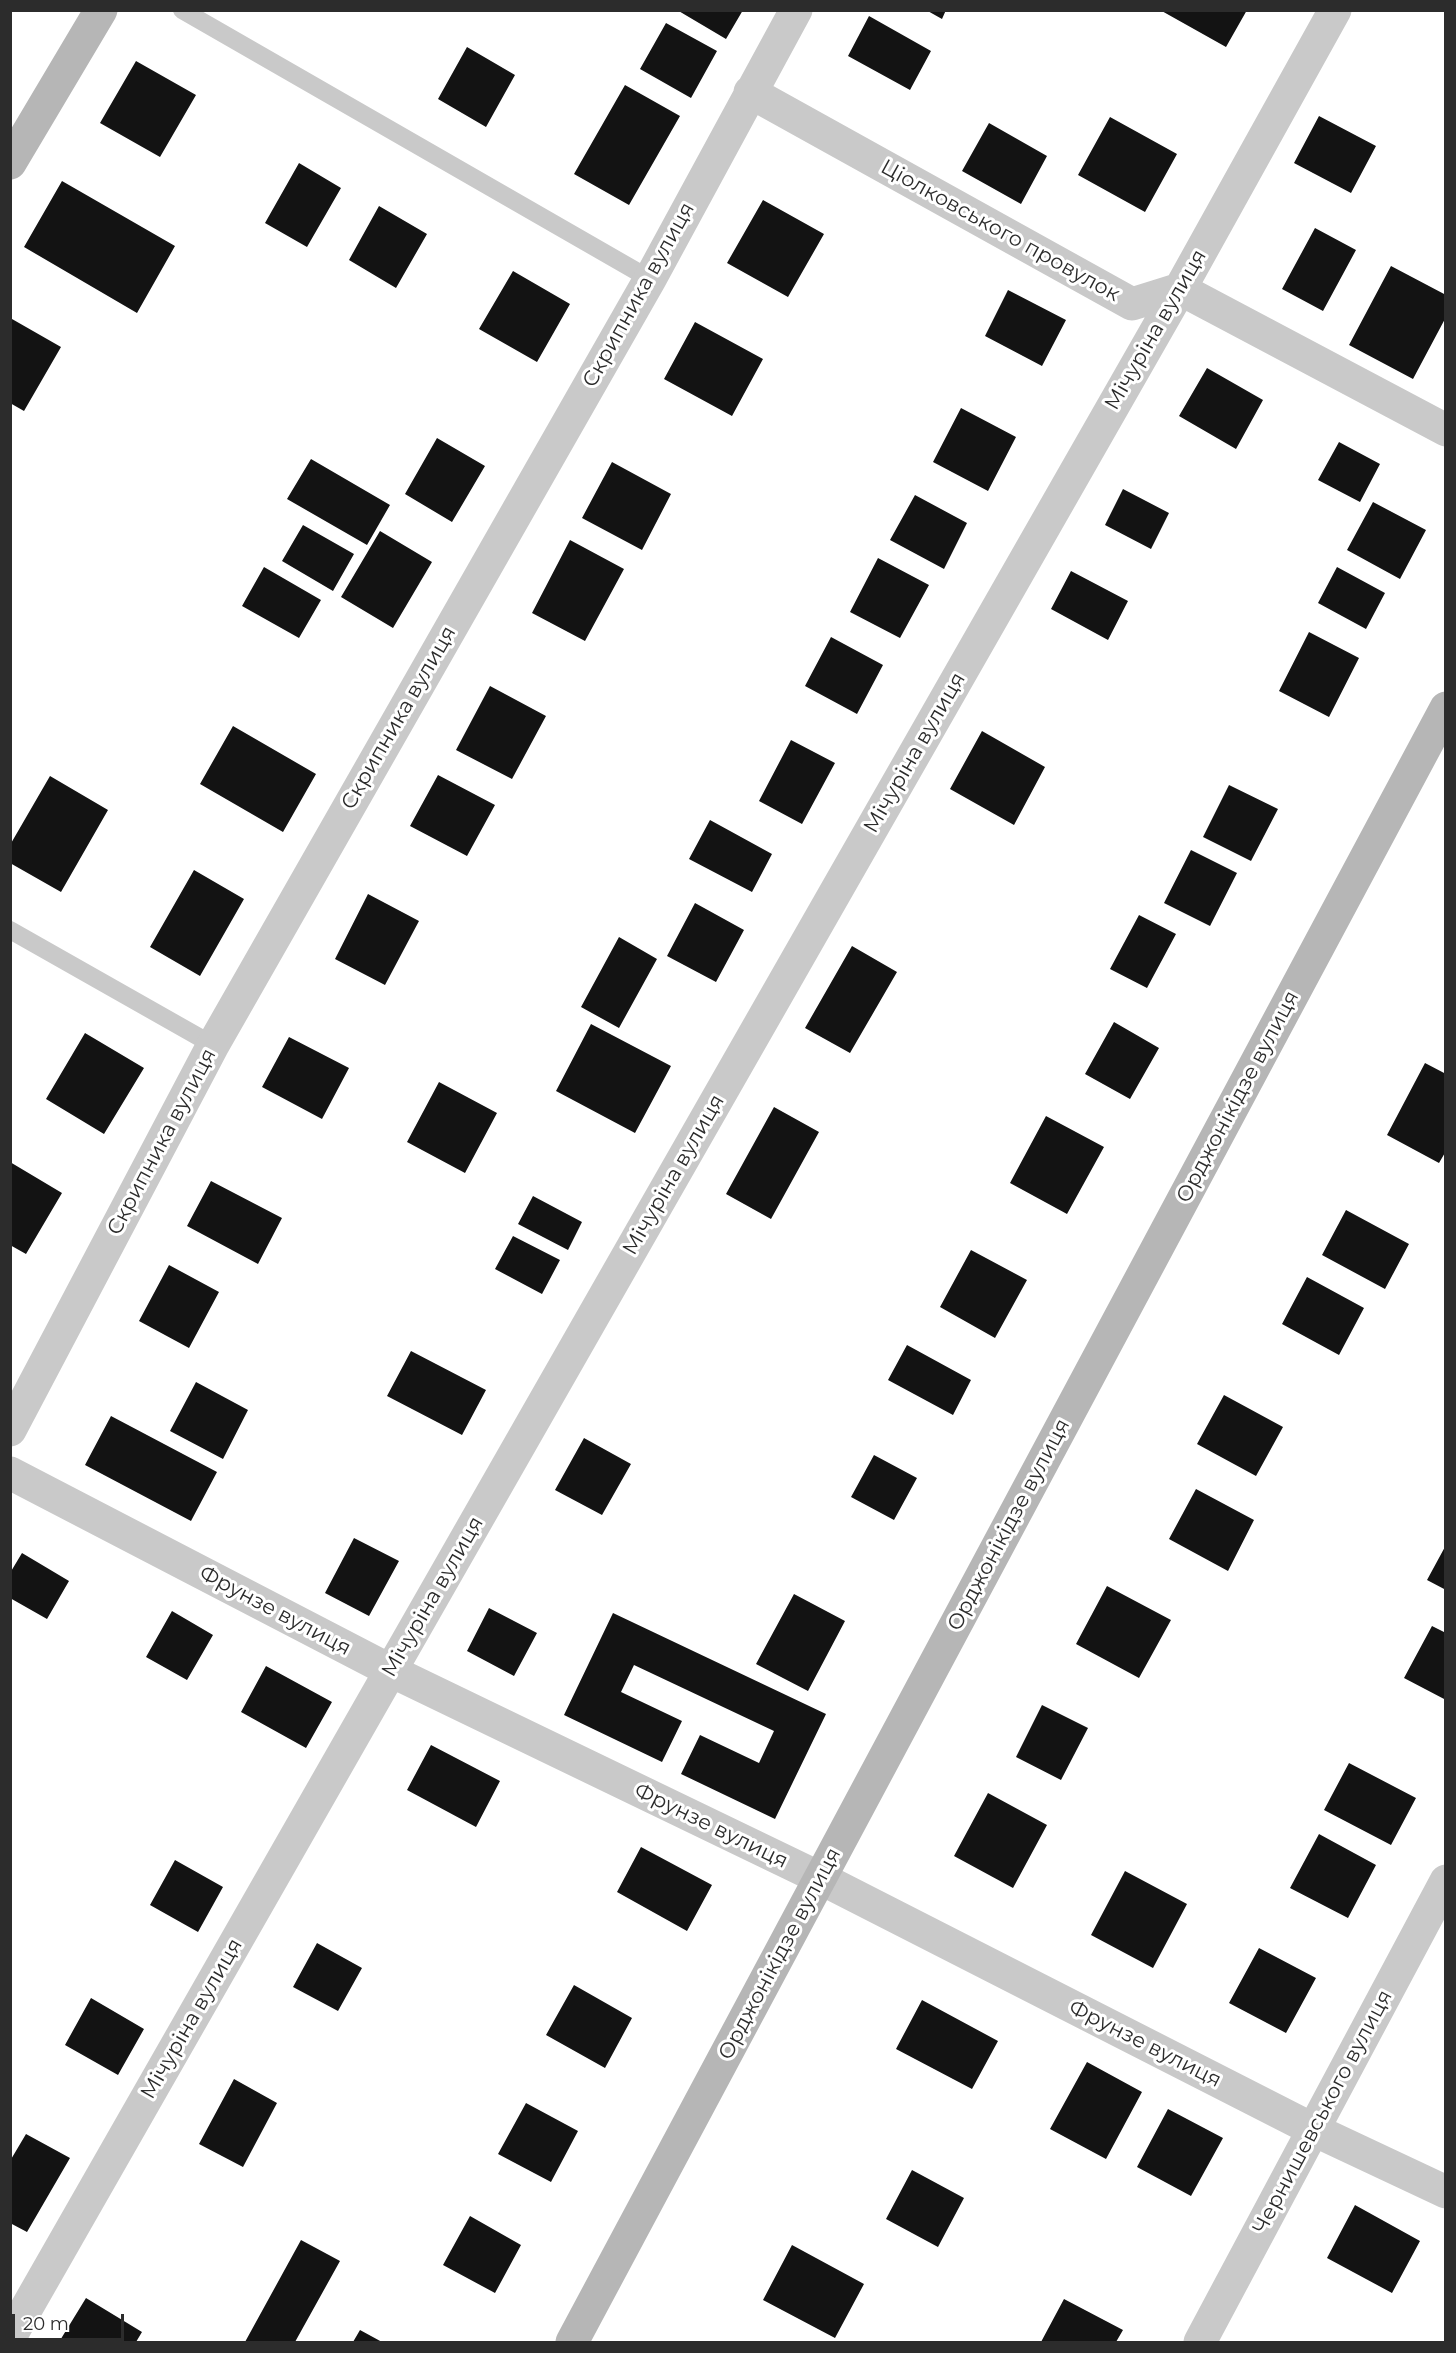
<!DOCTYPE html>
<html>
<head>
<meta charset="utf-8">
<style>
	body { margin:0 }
	#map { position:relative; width:1456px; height:2353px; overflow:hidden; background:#fff; font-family:Montserrat,sans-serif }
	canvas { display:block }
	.frame { position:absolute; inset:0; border:12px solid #2c2c2c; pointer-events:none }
	.scale { position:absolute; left:12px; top:2314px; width:112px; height:27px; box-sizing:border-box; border:3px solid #2c2c2c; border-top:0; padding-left:8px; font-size:18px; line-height:21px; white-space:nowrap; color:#2c2c2c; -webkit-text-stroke:4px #fff; paint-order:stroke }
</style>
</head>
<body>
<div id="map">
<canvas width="1456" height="2353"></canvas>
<div class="frame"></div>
<div class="scale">20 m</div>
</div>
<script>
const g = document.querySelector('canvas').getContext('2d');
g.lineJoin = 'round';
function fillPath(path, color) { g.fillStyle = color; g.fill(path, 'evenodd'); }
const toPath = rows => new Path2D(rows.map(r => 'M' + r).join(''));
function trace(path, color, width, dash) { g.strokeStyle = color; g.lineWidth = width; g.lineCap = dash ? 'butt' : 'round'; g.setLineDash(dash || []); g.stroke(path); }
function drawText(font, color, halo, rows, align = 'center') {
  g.font = font + ' Montserrat,sans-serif'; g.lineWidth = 6; g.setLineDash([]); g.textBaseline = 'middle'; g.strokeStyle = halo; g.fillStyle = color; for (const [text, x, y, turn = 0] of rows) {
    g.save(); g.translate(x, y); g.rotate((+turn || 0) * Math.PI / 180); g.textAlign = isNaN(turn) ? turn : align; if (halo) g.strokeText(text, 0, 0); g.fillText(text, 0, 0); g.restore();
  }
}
const building = toPath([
	[677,10,743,10,726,39],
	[926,10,946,10,942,19],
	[1160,10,1247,10,1226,47],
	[869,16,931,51,910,90,848,56],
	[666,23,717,51,691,98,640,69],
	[467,47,515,75,486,127,438,99],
	[136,61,196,95,160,157,100,123],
	[625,85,680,116,629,205,574,174],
	[1319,116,1376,146,1351,193,1294,163],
	[1110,117,1177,154,1145,212,1078,175],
	[989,123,1047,156,1021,204,962,171],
	[299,163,341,188,307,247,265,223],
	[62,181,175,246,137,313,24,247],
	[763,200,824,234,788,297,727,263],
	[379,206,427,234,396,288,349,260],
	[1315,228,1356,250,1323,311,1282,289],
	[1391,266,1446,295,1446,317,1413,379,1349,345],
	[513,271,570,304,537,362,479,329],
	[1008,290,1066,320,1042,366,985,336],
	[12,319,61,347,24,411,10,403,10,322],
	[695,322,763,359,732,416,664,379],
	[1207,368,1263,400,1236,449,1179,416],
	[961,408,1016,437,988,491,933,462],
	[437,438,485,466,452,522,405,494],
	[1339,442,1380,464,1360,502,1318,480],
	[311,459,390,505,367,545,287,499],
	[612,462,671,494,642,550,582,518],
	[1123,489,1169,513,1151,549,1105,525],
	[915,495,967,523,944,569,890,540],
	[1373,502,1426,530,1400,579,1347,550],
	[303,525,354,554,333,591,282,561],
	[380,531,432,562,393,628,341,597],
	[570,540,624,569,585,641,532,613],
	[878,558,929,585,900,638,850,612],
	[264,567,321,600,299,638,242,606],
	[1337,567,1385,593,1366,629,1318,603],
	[1071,571,1128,601,1108,640,1051,609],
	[1309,632,1359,658,1329,717,1279,691],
	[831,637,883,665,857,714,805,686],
	[490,686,546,716,512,779,456,750],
	[233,726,316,774,283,832,200,784],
	[982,731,1045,767,1014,825,950,789],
	[791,740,835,763,802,824,759,801],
	[438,775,495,805,467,856,410,826],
	[50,776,108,810,61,892,10,863,10,845],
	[1229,785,1278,809,1251,861,1203,837],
	[710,820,772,854,752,892,689,859],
	[1191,850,1237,873,1210,926,1164,903],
	[194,870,244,899,200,976,150,947],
	[368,894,419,921,385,985,335,959],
	[695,903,744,930,716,982,667,956],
	[1139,915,1176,934,1147,988,1110,969],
	[619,937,657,959,619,1028,581,1007],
	[852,946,897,972,850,1053,805,1028],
	[1114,1022,1159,1048,1130,1099,1085,1074],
	[591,1024,671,1066,635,1133,556,1091],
	[85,1033,144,1068,104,1134,46,1099],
	[289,1037,349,1068,322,1119,262,1087],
	[1425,1063,1446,1074,1446,1151,1439,1163,1387,1135],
	[439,1082,497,1113,465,1173,407,1142],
	[774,1107,819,1132,771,1219,726,1194],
	[1046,1116,1104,1147,1067,1214,1010,1183],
	[10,1162,62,1193,26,1254,10,1245],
	[211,1181,282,1218,258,1264,187,1226],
	[533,1196,582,1222,568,1250,518,1224],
	[1346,1210,1409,1244,1385,1289,1322,1255],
	[513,1236,560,1260,542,1294,495,1269],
	[971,1250,1027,1280,995,1338,940,1307],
	[169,1265,219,1292,189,1348,139,1321],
	[1307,1277,1364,1308,1339,1355,1282,1324],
	[907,1345,971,1380,953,1415,888,1380],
	[411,1351,486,1390,462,1435,387,1396],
	[196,1382,248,1410,223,1459,170,1431],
	[1224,1395,1283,1427,1256,1476,1197,1444],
	[111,1416,217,1472,191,1521,85,1465],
	[584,1438,631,1464,602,1515,555,1490],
	[874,1455,917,1478,894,1520,851,1497],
	[1196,1489,1254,1520,1228,1571,1169,1539],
	[354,1538,399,1561,369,1616,325,1593],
	[1446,1545,1446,1590,1427,1580],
	[22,1553,69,1581,47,1619,10,1598,10,1573],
	[1107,1586,1171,1620,1139,1678,1076,1644],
	[794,1594,845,1621,808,1691,756,1664],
	[489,1608,537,1633,514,1676,467,1651],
	[172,1611,213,1635,187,1680,146,1657],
	[613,1613,826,1714,775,1819,681,1774,700,1735,759,1763,774,1731,634,1665,621,1692,682,1721,662,1762,564,1715],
	[1432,1626,1446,1633,1446,1700,1404,1678],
	[266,1666,332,1702,306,1748,241,1712],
	[1042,1705,1088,1728,1061,1780,1016,1757],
	[431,1745,500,1781,476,1827,407,1790],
	[1349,1763,1416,1798,1391,1845,1324,1810],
	[988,1793,1047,1825,1013,1888,954,1856],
	[1319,1834,1376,1865,1348,1918,1290,1888],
	[641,1847,712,1885,687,1931,617,1892],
	[175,1860,223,1887,198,1932,150,1905],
	[1125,1871,1187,1904,1153,1968,1091,1935],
	[317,1943,362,1968,338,2011,293,1987],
	[1259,1948,1316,1978,1286,2033,1229,2003],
	[574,1985,632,2018,605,2068,546,2035],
	[91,1998,144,2029,118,2075,65,2045],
	[922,2000,998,2041,972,2089,896,2049],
	[1087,2062,1142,2092,1106,2159,1050,2129],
	[234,2079,277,2103,243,2167,199,2144],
	[526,2103,578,2131,551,2182,498,2154],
	[1168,2109,1223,2138,1191,2196,1137,2167],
	[26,2134,70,2158,27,2232,10,2223,10,2161],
	[912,2170,964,2198,938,2247,886,2219],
	[1355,2205,1420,2241,1392,2293,1327,2258],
	[470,2216,521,2245,495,2293,443,2265],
	[301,2240,340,2261,295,2342,245,2342],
	[792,2245,864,2284,835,2338,763,2300],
	[86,2298,142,2332,136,2342,59,2342],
	[1064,2299,1123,2330,1116,2342,1041,2342],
	[360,2330,382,2342,353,2342]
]);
const service = toPath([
	[182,10,650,279],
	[10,930,213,1045]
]);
const minor = toPath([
	[750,92,1132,304,1180,289,1446,430],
	[10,1430,213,1045,650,279,796,10],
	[10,1473,391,1671,820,1878],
	[10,2337,1180,289,1335,10],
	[1200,2342,1446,1881]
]);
const tertiary = toPath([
	[820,1878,1314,2130,1446,2192]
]);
const secondary = toPath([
	[10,163,101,10],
	[572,2342,1446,708]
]);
const streetNames = [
	["Ціолковського провулок",1000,231,29],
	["Скрипника вулиця",639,295,-61],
	["Мічуріна вулиця",1156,330,-60],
	["Скрипника вулиця",399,718,-60],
	["Мічуріна вулиця",915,753,-60],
	["Орджонікідзе вулиця",1238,1097,-62],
	["Скрипника вулиця",162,1142,-62],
	["Мічуріна вулиця",674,1175,-60],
	["Орджонікідзе вулиця",1009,1525,-62],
	["Мічуріна вулиця",433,1597,-60],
	["Фрунзе вулиця",275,1611,28],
	["Фрунзе вулиця",711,1826,26],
	["Орджонікідзе вулиця",780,1954,-62],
	["Мічуріна вулиця",192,2019,-60],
	["Фрунзе вулиця",1145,2044,27],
	["Чернишевського вулиця",1323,2112,-62]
];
fillPath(building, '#131313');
trace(service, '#c9c9c9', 18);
trace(minor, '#c9c9c9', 33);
trace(tertiary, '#c9c9c9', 33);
trace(secondary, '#b6b6b6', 33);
drawText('21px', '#2c2c2c', '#fff', streetNames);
</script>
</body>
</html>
